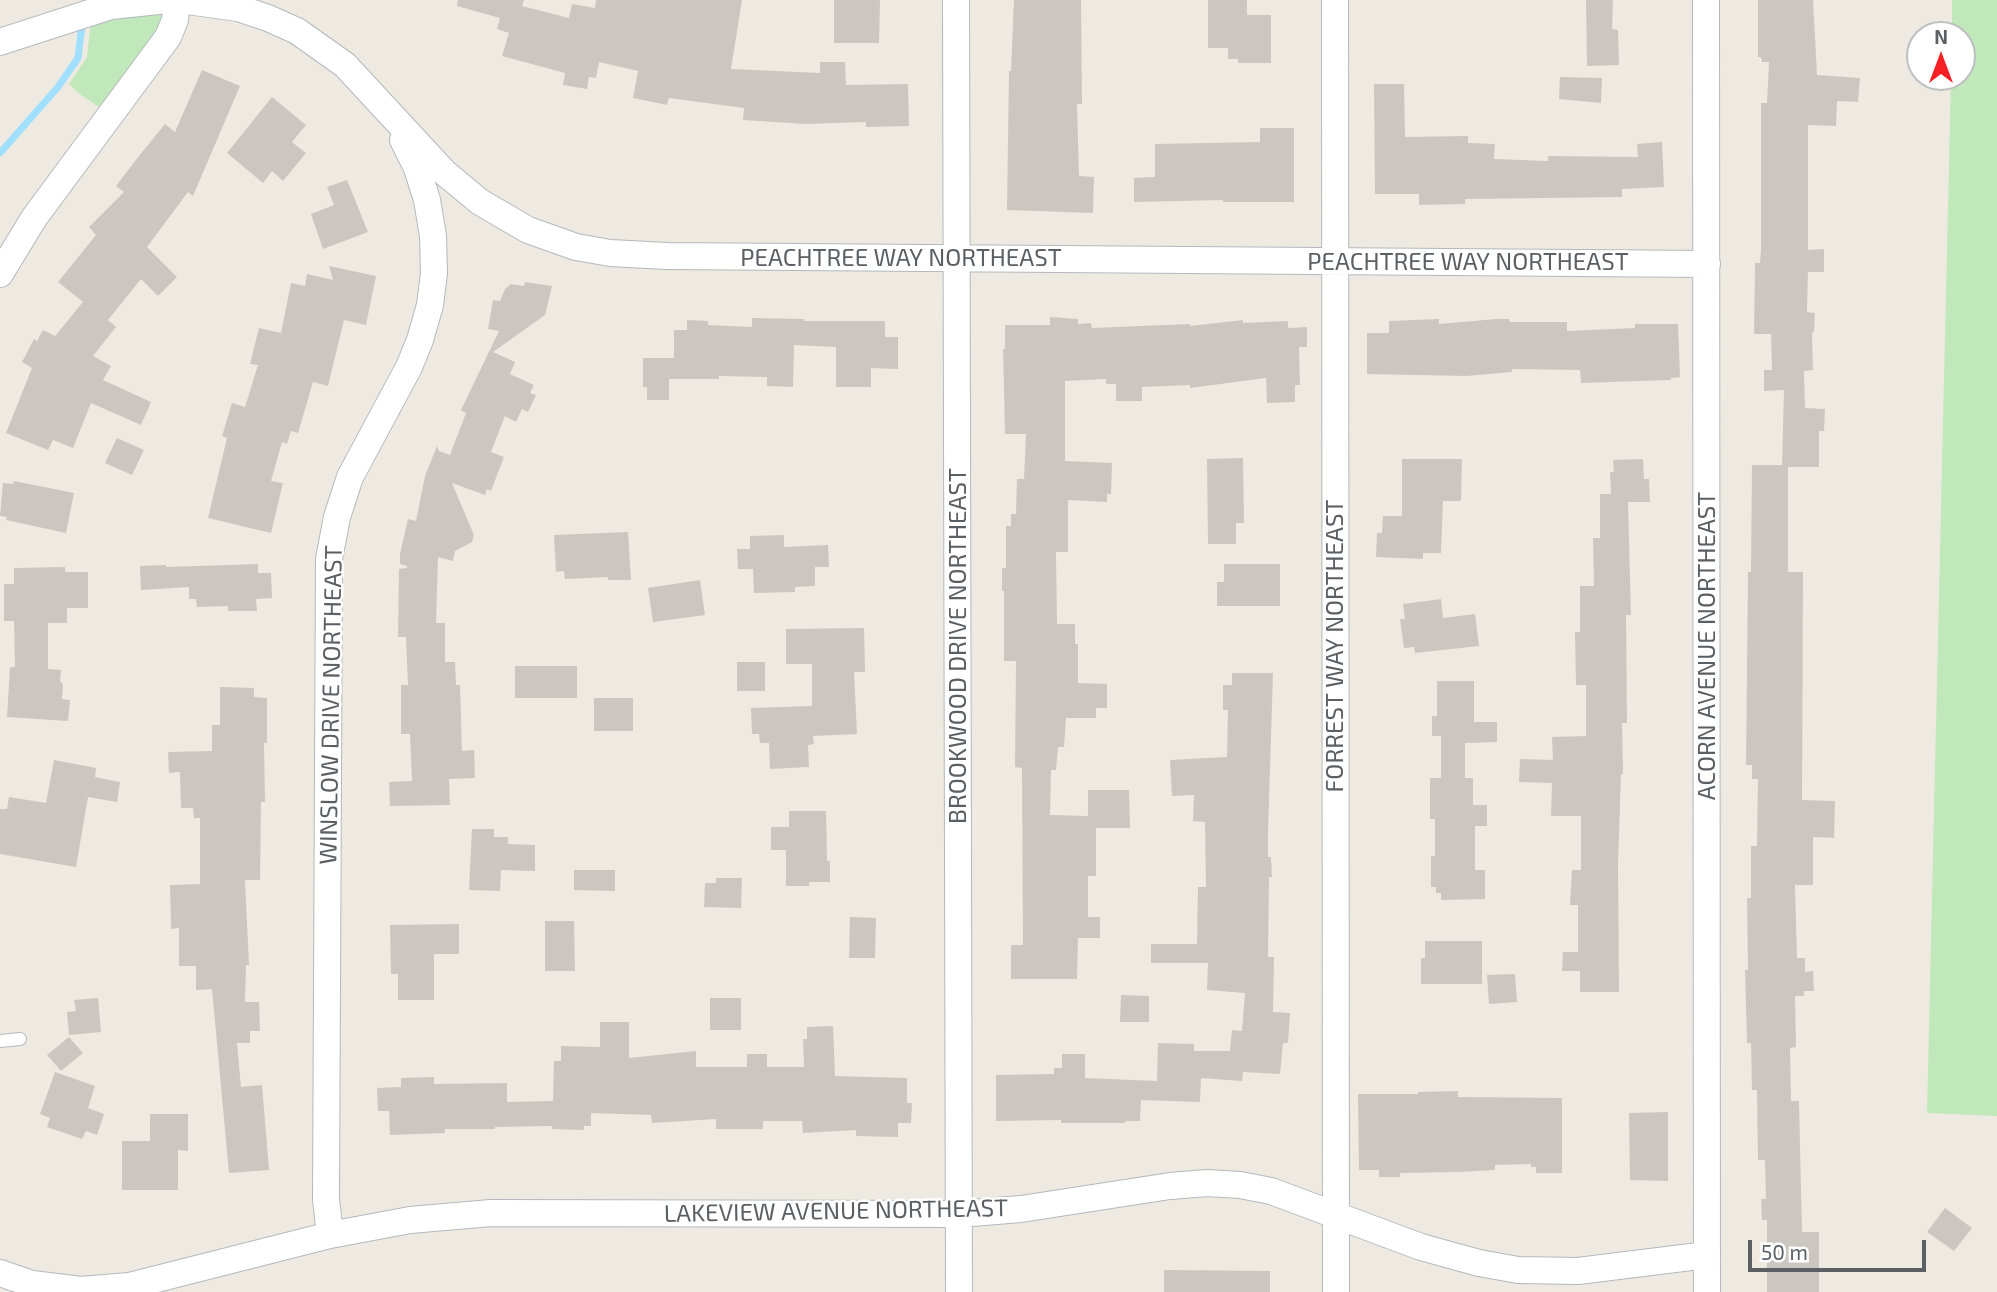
<!DOCTYPE html>
<html>
<head>
<meta charset="utf-8">
<style>
	body { margin:0 }
	#map { position:relative; width:1997px; height:1292px; overflow:hidden; background:#eeeae1; font-family:"Exo 2",sans-serif }
	canvas { display:block }
	.north { position:absolute; left:1906px; top:21px; width:70px; height:70px; box-sizing:border-box; background:#fff; border:2px solid #bdbfc1; border-radius:50%; rotate:0deg; font-size:19px; font-weight:700; line-height:28px; text-align:center; color:#5a5f63 }
	.north::after { content:''; display:block; margin:auto; width:24px; height:32px; background:#f61f25; clip-path:polygon(50% 0,100% 100%,50% 72%,0 100%) }
	.scale { position:absolute; left:1748px; top:1240px; width:178px; height:32px; box-sizing:border-box; border:4px solid #5a5f63; border-top:0; padding-left:9px; font-size:21px; line-height:24px; white-space:nowrap; color:#5a5f63; -webkit-text-stroke:5px #fff; paint-order:stroke }
</style>
</head>
<body>
<div id="map">
<canvas width="1997" height="1292"></canvas>
<div class="north">N</div>
<div class="scale">50 m</div>
</div>
<script>
const g = document.querySelector('canvas').getContext('2d');
g.lineJoin = 'round';
function fillPath(path, color) { g.fillStyle = color; g.fill(path, 'evenodd'); }
const toPath = rows => new Path2D(rows.map(r => 'M' + r).join(''));
function trace(path, color, width, dash) { g.strokeStyle = color; g.lineWidth = width; g.lineCap = dash ? 'butt' : 'round'; g.setLineDash(dash || []); g.stroke(path); }
function drawText(font, color, halo, rows, align = 'center') {
  g.font = font + ' "Exo 2",sans-serif'; g.lineWidth = 5; g.setLineDash([]); g.textBaseline = 'middle'; g.strokeStyle = halo; g.fillStyle = color; for (const [text, x, y, turn = 0] of rows) {
    g.save(); g.translate(x, y); g.rotate((+turn || 0) * Math.PI / 180); g.textAlign = isNaN(turn) ? turn : align; if (halo) g.strokeText(text, 0, 0); g.fillText(text, 0, 0); g.restore();
  }
}
const green = toPath([
	[1952,0,1997,0,1997,1116,1927,1113,1951,77,1962,77,1962,35,1952,35],
	[170,9,131,74,105,111,81,95,69,84,87,57,91,22]
]);
const stream = toPath([
	[0,153,58,87,78,58,82,25]
]);
const building = toPath([
	[458,0,524,0,522,6,569,18,572,4,595,8,596,0,742,0,731,69,820,73,820,62,845,62,846,85,908,84,909,126,866,127,866,122,806,124,743,120,744,108,669,98,667,105,633,98,638,71,599,62,596,78,589,77,587,89,563,85,565,73,502,56,509,33,497,29,500,18,457,6],
	[834,0,880,0,879,43,834,43],
	[1014,0,1081,0,1082,104,1077,104,1079,176,1094,177,1093,213,1007,210,1009,71,1011,71],
	[1208,0,1247,0,1247,15,1271,15,1271,63,1238,63,1238,59,1228,59,1228,48,1208,48],
	[1586,0,1613,0,1612,29,1618,30,1619,65,1587,66],
	[1758,0,1813,0,1817,75,1860,78,1858,102,1837,101,1836,126,1808,125,1808,250,1824,249,1824,272,1808,272,1807,312,1815,313,1814,332,1812,332,1813,370,1804,371,1805,408,1825,409,1824,431,1819,431,1819,467,1788,467,1788,572,1803,572,1802,800,1835,801,1834,838,1813,837,1813,885,1795,885,1797,958,1805,958,1805,972,1813,971,1814,991,1804,991,1804,996,1795,996,1796,1047,1790,1048,1791,1101,1799,1101,1802,1232,1819,1232,1819,1292,1767,1292,1767,1220,1762,1220,1761,1199,1766,1199,1765,1160,1758,1160,1757,1090,1752,1090,1751,1043,1747,1043,1745,970,1748,970,1747,898,1751,898,1751,846,1757,846,1758,779,1752,779,1752,765,1746,765,1748,572,1751,572,1752,465,1782,465,1784,390,1764,391,1764,370,1772,370,1771,334,1754,334,1755,263,1760,263,1761,250,1761,103,1767,103,1769,62,1762,62,1761,57,1758,57],
	[202,70,240,86,193,196,188,192,147,247,177,277,158,296,141,279,108,320,116,327,93,356,111,366,103,380,151,402,141,425,91,403,73,448,53,440,48,450,6,433,32,368,22,362,34,339,37,341,43,330,55,336,83,302,58,282,96,235,89,227,124,192,116,186,139,156,165,124,175,132],
	[1560,77,1602,78,1601,103,1559,99],
	[1374,84,1404,84,1405,137,1468,136,1468,143,1495,144,1494,159,1548,161,1548,156,1638,157,1637,144,1662,142,1664,187,1622,189,1622,197,1465,199,1465,204,1419,205,1419,194,1375,194],
	[272,97,306,125,292,142,306,153,283,181,272,171,263,183,227,153],
	[1260,128,1294,128,1294,202,1223,202,1223,200,1134,202,1134,178,1155,177,1155,144,1260,142],
	[347,180,368,232,323,249,311,214,334,205,327,187],
	[329,266,376,276,366,325,344,320,328,386,313,382,298,433,291,431,287,444,282,442,271,481,283,483,271,533,208,518,227,438,222,436,232,403,245,407,258,365,250,364,259,328,281,333,291,283,305,286,307,274,333,280],
	[525,282,552,286,545,315,493,352,515,362,510,374,534,385,530,393,536,395,528,412,522,409,516,422,505,416,491,452,504,457,491,491,487,489,485,495,452,483,474,535,472,542,455,551,453,561,438,557,436,623,445,623,445,662,455,662,456,685,460,685,462,751,474,750,475,778,449,779,450,805,390,806,389,782,412,781,410,734,401,734,401,685,408,685,406,637,398,637,399,569,407,568,407,566,400,564,400,554,408,519,416,521,425,476,437,446,439,451,450,455,466,413,461,410,499,331,488,329,493,300,500,301,505,289,511,284,524,286],
	[1050,317,1078,319,1078,324,1091,323,1092,328,1190,324,1190,326,1243,320,1243,323,1288,321,1288,328,1307,327,1307,347,1299,347,1300,385,1295,385,1295,402,1267,403,1266,378,1190,388,1190,385,1142,387,1142,401,1116,401,1116,384,1106,384,1106,379,1065,381,1065,461,1112,463,1111,494,1107,494,1107,502,1068,500,1068,552,1056,552,1057,624,1075,624,1075,644,1078,644,1078,683,1107,684,1107,708,1096,708,1096,718,1066,718,1064,747,1058,747,1056,770,1051,770,1050,815,1088,816,1088,790,1129,790,1130,828,1096,828,1096,876,1088,876,1088,917,1100,917,1100,938,1078,938,1077,979,1011,979,1011,945,1023,945,1022,768,1015,767,1016,661,1004,661,1004,591,1002,591,1002,568,1006,568,1006,526,1011,526,1011,514,1016,514,1017,479,1024,479,1026,434,1005,434,1003,349,1005,349,1005,325,1050,325],
	[752,318,804,319,804,321,885,321,885,337,898,337,898,369,871,368,871,387,836,387,836,347,794,345,793,387,767,386,767,377,719,376,719,379,669,379,669,400,647,400,647,387,643,387,643,358,674,358,674,330,687,330,687,320,708,321,708,325,752,327],
	[1439,319,1439,324,1496,319,1509,319,1510,322,1567,322,1567,331,1635,328,1635,324,1678,324,1680,377,1671,378,1671,380,1581,383,1580,370,1512,369,1512,372,1467,376,1367,374,1367,333,1389,333,1389,321],
	[117,438,144,450,132,475,105,463],
	[1243,458,1244,523,1236,523,1236,544,1208,544,1207,459],
	[1402,459,1462,459,1461,501,1443,501,1441,553,1423,553,1423,559,1376,557,1377,533,1382,533,1383,516,1402,516],
	[1643,459,1644,479,1649,479,1650,502,1628,502,1631,615,1626,615,1627,723,1622,723,1623,774,1621,774,1618,865,1619,992,1580,992,1580,971,1562,971,1563,952,1578,952,1578,905,1570,905,1572,870,1581,870,1581,816,1551,816,1552,783,1519,782,1520,759,1553,760,1552,737,1586,736,1586,685,1576,685,1575,632,1580,632,1580,586,1594,586,1593,538,1600,538,1600,494,1611,494,1610,472,1614,472,1613,460],
	[14,481,74,493,66,533,6,520,7,517,0,516,3,483,13,484],
	[628,532,631,580,608,580,608,577,565,579,564,571,556,572,554,535],
	[784,535,784,547,828,545,829,567,815,567,815,586,795,587,795,592,754,593,753,569,738,569,737,549,750,549,750,536],
	[258,564,258,573,271,573,272,598,256,599,257,611,228,611,228,606,197,607,196,599,189,599,189,587,141,590,140,566,166,565,166,567],
	[1224,564,1280,564,1280,606,1217,606,1217,582,1224,582],
	[65,567,65,572,88,572,88,608,67,608,67,623,48,623,48,669,61,670,60,681,63,684,62,699,70,700,68,721,7,717,10,667,15,667,14,621,4,621,4,584,14,584,14,568],
	[700,580,705,615,653,622,648,588],
	[1441,599,1443,618,1475,614,1479,646,1415,653,1414,647,1404,648,1400,619,1405,619,1403,604],
	[864,628,865,672,854,672,857,734,813,736,814,744,808,745,809,767,770,769,769,743,760,743,759,734,752,734,751,708,812,706,812,664,786,664,786,629],
	[737,662,765,662,765,691,737,691],
	[515,666,577,666,577,698,515,698],
	[1232,673,1273,673,1268,833,1268,857,1271,857,1272,877,1269,877,1268,957,1274,957,1273,1012,1290,1013,1288,1043,1283,1043,1280,1074,1243,1072,1242,1081,1201,1078,1200,1102,1141,1100,1140,1121,1125,1121,1125,1123,1061,1123,1061,1120,996,1121,996,1075,1054,1074,1054,1068,1062,1068,1062,1054,1085,1054,1085,1078,1157,1081,1158,1043,1194,1044,1194,1051,1230,1051,1232,1030,1242,1031,1245,993,1207,990,1208,963,1151,963,1151,944,1197,944,1198,887,1206,887,1205,822,1193,821,1194,795,1172,796,1170,760,1227,757,1228,710,1223,710,1223,685,1232,685],
	[1437,681,1474,681,1474,722,1497,722,1497,742,1465,743,1465,778,1473,778,1473,805,1487,805,1487,826,1475,826,1475,870,1485,870,1485,899,1441,900,1441,893,1436,893,1436,887,1431,887,1431,856,1435,856,1435,819,1430,819,1430,778,1441,778,1441,736,1432,736,1432,716,1437,716],
	[220,687,254,688,254,697,267,698,267,743,264,743,265,802,261,802,260,880,245,880,249,965,246,965,245,1002,259,1002,260,1031,250,1031,250,1043,237,1043,241,1087,262,1085,269,1170,229,1173,212,989,196,990,196,966,179,966,179,928,171,929,170,885,200,884,200,818,194,818,193,808,181,808,180,772,169,773,168,752,212,751,212,725,220,725],
	[594,698,633,698,633,731,594,731],
	[54,760,96,768,95,777,120,782,117,802,88,797,76,867,0,854,0,809,7,809,9,797,46,803],
	[789,811,826,811,827,861,830,861,830,882,809,882,809,886,786,886,786,850,771,850,771,827,789,827],
	[472,829,494,829,494,837,508,837,508,844,535,845,535,871,501,870,500,891,469,890],
	[574,870,615,870,615,891,574,890],
	[716,878,742,878,741,908,704,907,705,883,716,883],
	[850,917,876,918,875,958,849,958],
	[545,921,574,921,575,971,545,971],
	[459,924,459,954,434,954,434,1000,398,1000,398,974,391,974,390,925],
	[1425,941,1482,941,1482,984,1421,984,1421,958,1425,958],
	[1515,974,1517,1002,1489,1004,1487,975],
	[1121,995,1149,996,1149,1022,1120,1022],
	[98,998,101,1032,69,1035,67,1012,76,1011,74,1000],
	[710,998,741,998,741,1030,710,1030],
	[600,1022,629,1022,629,1058,696,1051,696,1067,747,1067,747,1054,767,1054,767,1067,804,1067,803,1039,807,1039,807,1027,833,1026,835,1076,907,1078,907,1103,912,1103,911,1123,898,1123,898,1137,856,1136,856,1130,803,1133,802,1121,763,1121,763,1129,716,1129,716,1119,652,1123,651,1115,591,1113,591,1126,584,1126,584,1130,552,1129,552,1126,495,1127,495,1129,445,1129,445,1133,390,1135,389,1111,378,1111,377,1088,401,1087,401,1078,434,1077,434,1084,507,1083,507,1102,553,1101,554,1061,561,1061,561,1046,600,1047],
	[69,1037,83,1053,61,1071,47,1055],
	[55,1072,95,1086,88,1108,104,1114,97,1135,86,1131,82,1139,47,1127,50,1118,40,1114],
	[1458,1091,1458,1097,1562,1098,1562,1173,1536,1173,1536,1167,1531,1167,1531,1164,1495,1165,1495,1170,1459,1172,1400,1173,1400,1177,1379,1177,1379,1170,1359,1170,1358,1094,1418,1094,1418,1092],
	[1668,1112,1668,1181,1630,1180,1629,1113],
	[150,1114,188,1114,188,1151,178,1150,178,1190,122,1190,122,1141,150,1141],
	[1945,1208,1972,1228,1954,1251,1927,1232],
	[1164,1270,1270,1271,1270,1292,1164,1292]
]);
const lane = toPath([
	[0,1041,20,1039]
]);
const street = toPath([
	[180,0,238,8,268,18,297,31,345,65,445,173,480,202,528,230,576,247,610,253,667,256,1707,264],
	[956,0,959,1292],
	[1335,0,1336,1292],
	[1706,0,1707,1292],
	[0,42,111,6,168,0],
	[0,274,34,218,168,37,175,20,177,0],
	[330,1235,326,1199,329,559,337,517,350,477,409,367,420,340,430,305,434,273,433,236,427,200,417,168,403,140],
	[0,1273,32,1284,81,1290,129,1286,330,1235,410,1220,491,1213,959,1214,1021,1209,1170,1186,1207,1183,1240,1185,1271,1191,1421,1247,1479,1263,1518,1270,1578,1271,1707,1255]
]);
const streetNames = [
	["PEACHTREE WAY NORTHEAST",901,258],
	["PEACHTREE WAY NORTHEAST",1468,262],
	["BROOKWOOD DRIVE NORTHEAST",958,646,-90],
	["FORREST WAY NORTHEAST",1335,646,-90],
	["ACORN AVENUE NORTHEAST",1707,646,-90],
	["WINSLOW DRIVE NORTHEAST",331,705,-89],
	["LAKEVIEW AVENUE NORTHEAST",836,1211,-1]
];
fillPath(green, '#c0e8bb');
trace(stream, '#a0dfff', 7);
fillPath(building, '#cbc7c0');
trace(lane, '#b4b8bd', 14);
trace(street, '#b4b8bd', 28);
trace(lane, '#fff', 12);
trace(street, '#fff', 26);
drawText('24px', '#5a5f63', '#fff', streetNames);
</script>
</body>
</html>
